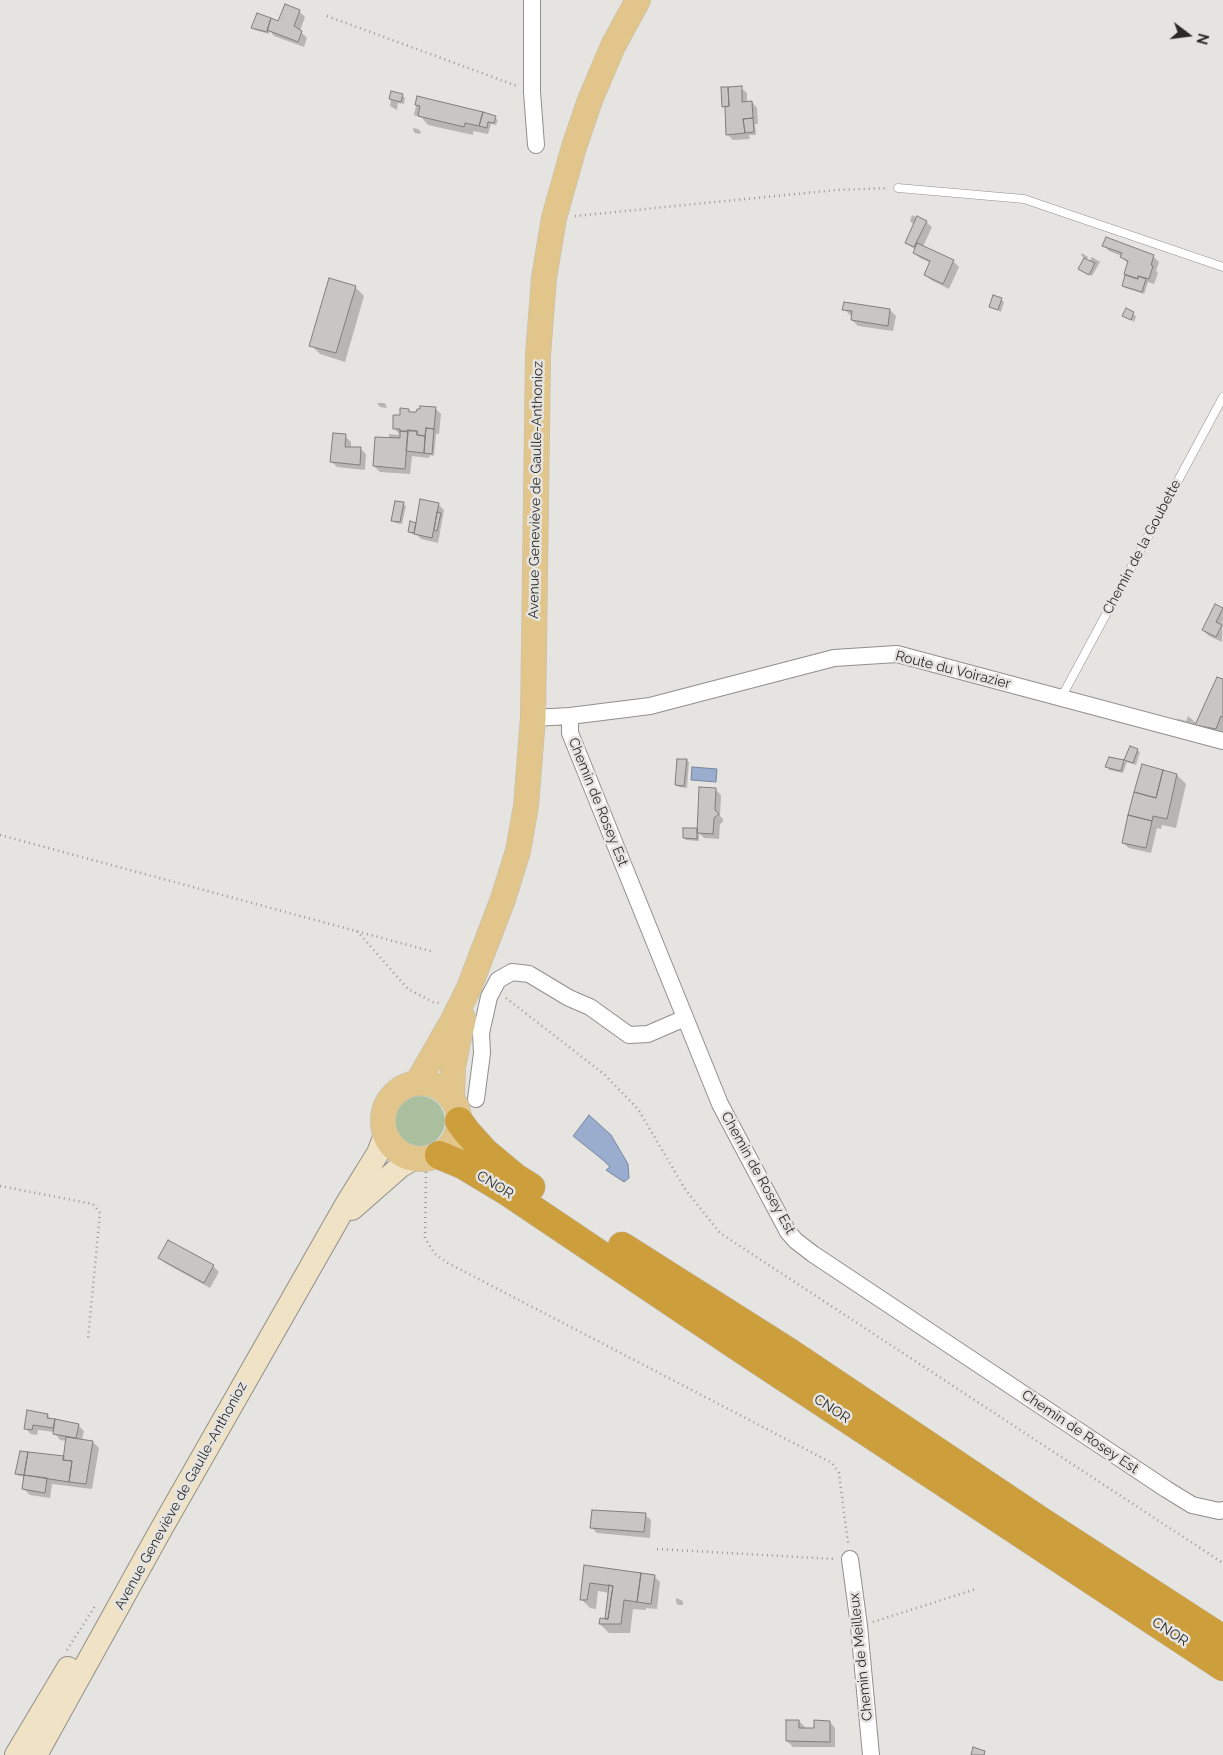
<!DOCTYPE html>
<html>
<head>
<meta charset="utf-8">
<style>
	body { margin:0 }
	#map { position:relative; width:1223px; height:1755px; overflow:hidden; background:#e5e4e0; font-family:Raleway,sans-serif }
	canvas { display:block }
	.north { position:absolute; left:1163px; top:10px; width:50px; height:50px; -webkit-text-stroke:4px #e5e4e0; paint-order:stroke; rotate:105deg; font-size:14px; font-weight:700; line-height:20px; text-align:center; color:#2a2a29 }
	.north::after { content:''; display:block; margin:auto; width:18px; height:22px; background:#2a2a29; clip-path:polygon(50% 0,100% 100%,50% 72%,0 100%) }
</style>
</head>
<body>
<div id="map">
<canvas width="1223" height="1755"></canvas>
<div class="north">N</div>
</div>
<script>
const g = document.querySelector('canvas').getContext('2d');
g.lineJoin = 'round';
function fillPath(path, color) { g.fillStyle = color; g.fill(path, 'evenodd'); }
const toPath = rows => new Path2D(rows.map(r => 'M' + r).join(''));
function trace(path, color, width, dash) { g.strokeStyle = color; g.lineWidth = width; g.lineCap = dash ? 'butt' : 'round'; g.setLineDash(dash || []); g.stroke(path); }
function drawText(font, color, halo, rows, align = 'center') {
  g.font = font + ' Raleway,sans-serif'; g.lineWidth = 5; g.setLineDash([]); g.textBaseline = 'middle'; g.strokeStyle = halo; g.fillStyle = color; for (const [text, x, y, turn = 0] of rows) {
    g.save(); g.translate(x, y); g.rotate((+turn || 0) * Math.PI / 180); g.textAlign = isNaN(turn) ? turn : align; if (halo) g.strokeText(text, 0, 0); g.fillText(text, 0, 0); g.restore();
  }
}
const green = toPath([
	'395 1121a25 25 0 1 1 50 0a25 25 0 1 1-50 0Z'
]);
const water = toPath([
	[692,767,717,769,716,782,691,780,692,767],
	[589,1115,611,1135,628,1164,629,1178,624,1182,606,1170,610,1167,603,1160,573,1136,589,1115]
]);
const shadow = toPath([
	[299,11,305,17,300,31,307,38,304,47,274,36,270,31,269,34,255,30,252,28,279,23],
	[741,88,747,93,747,103,752,102,757,108,758,124,755,124,756,135,749,135,750,139,733,140,727,134,726,109,723,106],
	[392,93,402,95,405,98,404,104,398,103,397,110,390,106],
	[418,97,495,118,498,120,496,125,491,124,488,134,473,131,473,135,428,125,422,118,414,115],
	[413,128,418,129,421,132,420,134,415,133,413,130],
	[912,215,926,222,932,227,923,247,953,261,959,267,949,289,931,280,925,275,931,263,920,258,914,253,916,250,906,243,914,225,910,221],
	[1103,245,1153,256,1159,262,1156,271,1158,273,1154,284,1148,282,1144,294,1126,288,1123,286,1129,264,1121,257,1122,256,1109,251],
	[1082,253,1088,257,1086,260,1089,262,1092,257,1100,262,1092,276,1083,271,1085,259,1081,255],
	[355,287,364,296,345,362,320,354,311,345],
	[1001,299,1004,302,1001,312,990,306],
	[845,303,890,310,896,316,893,331,858,326,852,320,853,316,850,315,844,309],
	[1126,310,1136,316,1134,322,1124,315],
	[377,403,385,403,387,408,380,407],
	[435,408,441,414,439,434,436,434,434,456,430,455,429,458,412,456,410,474,380,472,374,466,389,439,389,434,400,435,394,428,401,416,408,410,411,413,418,413],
	[345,436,351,442,351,448,361,449,366,454,365,470,337,467,331,461],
	[403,504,406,506,402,524,395,523,392,520],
	[438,504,444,510,438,543,421,539,417,535,412,534,409,532],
	[1216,605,1223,610,1222,642,1209,636,1203,630],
	[1223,681,1223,737,1179,720,1176,718,1186,721,1188,716,1197,724],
	[1131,747,1140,752,1136,765,1127,762,1123,773,1109,770,1107,767,1110,758,1125,762],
	[686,760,689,762,687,788,679,787,676,785],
	[1177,775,1186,784,1176,828,1162,825,1161,829,1157,828,1151,853,1129,848,1123,843],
	[715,789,721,795,720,816,723,819,723,822,720,824,719,839,704,838,699,833,699,841,686,840,684,838,696,829,698,831],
	[159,1257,213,1266,219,1272,210,1288,165,1263],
	[47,1415,53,1420,78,1425,84,1431,82,1440,93,1442,99,1448,92,1489,52,1484,50,1498,30,1495,24,1489,26,1477,19,1476,16,1473,65,1457,67,1441,60,1440,54,1432,38,1430,37,1435,31,1434,25,1428],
	[645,1515,651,1520,650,1538,597,1533,591,1527],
	[585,1567,654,1576,660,1582,657,1609,646,1608,646,1610,633,1609,630,1633,609,1633,600,1624,606,1620,609,1593,598,1591,596,1609,590,1608,581,1599],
	[676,1598,683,1601,683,1605,678,1605,676,1602],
	[799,1721,805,1727,805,1729,816,1730,830,1722,835,1728,835,1747,793,1747,787,1741]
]);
const building = toPath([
	[285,4,300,10,294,26,302,31,298,42,267,30,271,18,278,21,285,4],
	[257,13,271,18,267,32,251,28,257,13],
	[742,86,742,102,752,101,753,118,743,119,745,133,726,135,725,107,729,106,728,87,742,86],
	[721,87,728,87,729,106,722,107,721,87],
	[391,91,403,94,401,102,389,99,391,91],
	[417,96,483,112,479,126,465,123,464,127,418,116,420,106,415,105,417,96],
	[483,112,496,116,494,123,488,122,487,128,479,126,483,112],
	[753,118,754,132,745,133,743,119,753,118],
	[917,216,927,221,914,247,905,243,917,216],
	[1106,237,1154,255,1151,265,1153,266,1149,279,1138,276,1138,279,1124,274,1128,261,1120,257,1122,253,1102,246,1106,237],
	[917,243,954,260,943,284,924,275,930,261,913,253,917,243],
	[1084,258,1095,263,1089,275,1078,269,1084,258],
	[1125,275,1138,279,1138,276,1146,279,1142,292,1122,286,1125,275],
	[329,278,356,286,336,353,309,346,329,278],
	[993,295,1002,298,998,310,989,307,993,295],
	[844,302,890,309,888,326,851,320,852,311,842,310,844,302],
	[1126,308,1134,312,1131,320,1122,316,1126,308],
	[420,406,436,407,434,429,426,428,425,436,417,435,417,431,400,431,400,429,393,429,393,415,400,415,400,408,409,409,409,412,416,412,417,409,420,409,420,406],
	[426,428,434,429,432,454,424,453,426,428],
	[408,430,417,431,417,435,425,436,424,453,406,451,408,430],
	[400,431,408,432,405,469,373,466,375,437,400,438,400,431],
	[333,433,346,434,345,447,361,447,360,465,330,462,333,433],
	[420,499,439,503,432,538,414,534,420,499],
	[395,501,404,502,400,522,391,521,395,501],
	[437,512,441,513,437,531,434,530,437,512],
	[410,521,416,523,414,533,408,532,410,521],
	[1215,604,1223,608,1216,622,1222,625,1216,637,1202,630,1215,604],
	[1217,677,1223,679,1223,717,1221,716,1216,729,1195,725,1217,677],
	[1130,746,1138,749,1133,763,1124,760,1130,746],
	[1109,757,1124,760,1121,771,1105,767,1109,757],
	[677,759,687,759,684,786,675,785,677,759],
	[1142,764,1163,770,1156,798,1134,792,1142,764],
	[1163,770,1177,774,1167,819,1153,816,1152,821,1128,815,1134,792,1156,798,1163,770],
	[699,787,716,788,715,810,719,814,714,818,713,834,697,833,699,787],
	[1128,815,1152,821,1146,848,1122,843,1128,815],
	[683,828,697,828,697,839,683,838,683,828],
	[168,1240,214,1265,204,1283,158,1258,168,1240],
	[27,1410,48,1414,47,1418,55,1419,53,1428,33,1425,32,1430,24,1429,27,1410],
	[55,1419,79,1424,76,1438,53,1434,55,1419],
	[66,1437,93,1441,86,1484,69,1482,72,1461,63,1460,66,1437],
	[20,1451,28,1452,24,1475,15,1474,20,1451],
	[28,1452,64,1456,63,1460,72,1461,69,1482,24,1475,28,1452],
	[24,1475,47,1478,45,1493,22,1489,24,1475],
	[592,1510,646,1513,644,1532,590,1528,592,1510],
	[584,1565,641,1573,637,1602,624,1600,621,1624,599,1624,600,1618,608,1619,613,1586,590,1583,587,1600,580,1600,584,1565],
	[641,1573,655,1575,651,1604,637,1602,641,1573],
	[609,1585,613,1586,608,1619,605,1619,609,1585],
	[786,1720,799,1720,799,1728,814,1728,814,1720,830,1721,830,1742,786,1741,786,1720],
	[973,1747,985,1751,984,1755,971,1755,973,1747]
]);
const path = toPath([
	[327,16,517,86],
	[575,216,836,190,888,188],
	[0,835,434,952],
	[357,931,408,989,433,1002,439,1003],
	[506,998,604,1074,638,1109,685,1189,720,1233,1223,1563],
	[426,1172,425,1238,434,1253,446,1262,832,1463,839,1473,848,1544],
	[0,1186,93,1204,100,1213,88,1339],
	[657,1549,835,1559],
	[873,1622,976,1589],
	[67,1650,95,1606]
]);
const lane = toPath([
	[898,188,1024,199,1223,267],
	[1061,698,1223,397]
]);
const street = toPath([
	[532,0,532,92,536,145],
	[570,716,570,733,720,1104,788,1232,796,1241,813,1254,1166,1489,1192,1505,1219,1511,1223,1510],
	[533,718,570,716,650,706,834,658,897,654,1223,741],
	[476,1099,482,1053,481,1033,489,997,498,980,512,972,529,974,569,998,590,1007,629,1035,648,1034,685,1018],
	[850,1559,859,1626,871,1755]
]);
const secondary = toPath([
	[352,1209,401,1166,414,1159],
	[16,1755,68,1668],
	[36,1755,159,1533,347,1203,378,1153,385,1135]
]);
const primary = toPath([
	'383 1121a38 38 0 1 1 76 0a38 38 0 1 1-76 0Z',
	[417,1083,452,1022,469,988,503,899,518,851,526,806,533,718,538,355,544,278,554,218,574,147,590,100,613,46,638,0],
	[452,1099,453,1067,463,1018]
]);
const highway = toPath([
	[459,1121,467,1132,485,1152,515,1177,531,1187],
	[439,1155,463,1165,506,1191,741,1349,1223,1667],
	[622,1246,786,1350,1041,1521,1223,1639]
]);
const streetNames = [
	["Avenue Geneviève de Gaulle-Anthonioz",536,490,-89],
	["Chemin de la Goubette",1142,547,-62],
	["Route du Voirazier",953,670,14],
	["Chemin de Rosey Est",598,802,68],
	["Chemin de Rosey Est",758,1173,61],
	["CNOR",495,1185,32],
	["CNOR",832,1409,33],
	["Chemin de Rosey Est",1080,1432,34],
	["Avenue Geneviève de Gaulle-Anthonioz",181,1496,-61],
	["CNOR",1170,1632,33],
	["Chemin de Meilleux",861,1657,-96]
];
fillPath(green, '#aabf9e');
fillPath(water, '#9aadce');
trace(water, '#78869c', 1);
fillPath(shadow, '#0003');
fillPath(building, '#c7c6c3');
trace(building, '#7f7e7b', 1);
trace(lane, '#908f8c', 9);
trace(street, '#908f8c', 18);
trace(secondary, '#908f8c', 24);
trace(primary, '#bfbfbf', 26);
trace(highway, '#bfbfbf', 29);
trace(path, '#999896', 2.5, [1, 4]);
trace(lane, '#fff', 8);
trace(street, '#fff', 16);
trace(secondary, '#f0e2c4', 22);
trace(primary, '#e1c58a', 25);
trace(highway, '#cd9e3c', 28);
drawText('14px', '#2a2a29', '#e5e4e0', streetNames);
</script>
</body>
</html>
